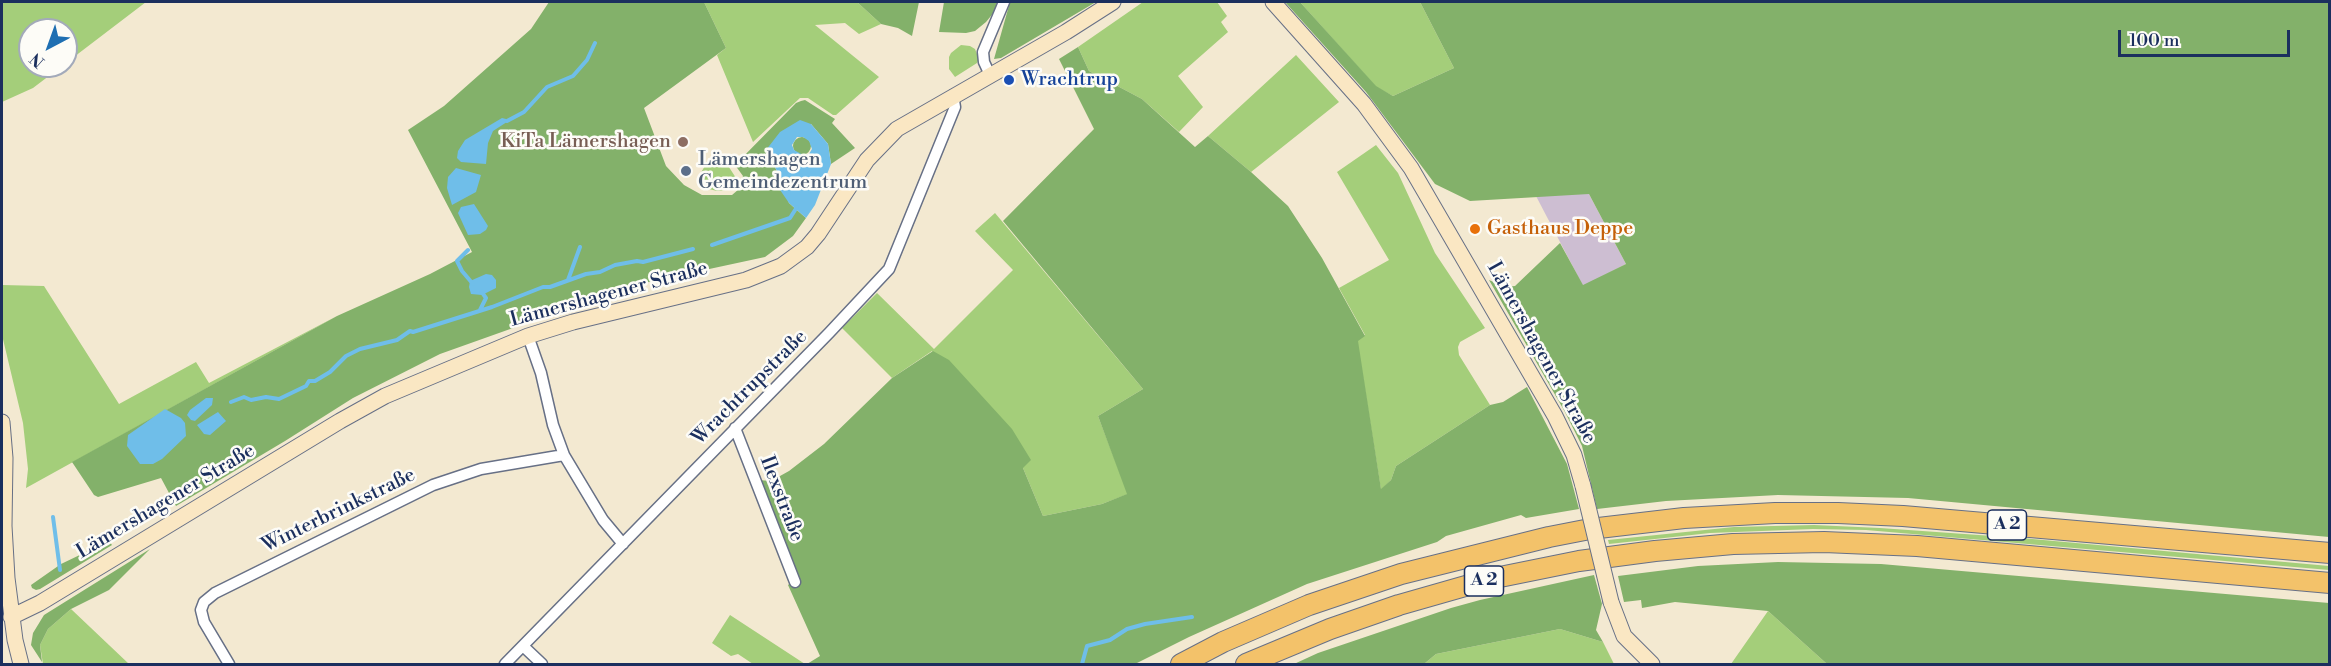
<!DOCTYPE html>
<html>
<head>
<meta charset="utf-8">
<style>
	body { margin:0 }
	#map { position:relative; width:2331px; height:666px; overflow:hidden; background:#f3e9d1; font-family:"Libre Bodoni",serif }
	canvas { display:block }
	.frame { position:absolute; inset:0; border:3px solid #1b2f5e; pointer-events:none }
	.north { position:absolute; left:18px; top:18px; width:60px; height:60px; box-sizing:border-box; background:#fdfcf7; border:2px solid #a3aaba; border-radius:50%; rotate:221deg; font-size:16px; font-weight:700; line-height:24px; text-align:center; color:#1b2f5e }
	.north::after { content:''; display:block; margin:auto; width:21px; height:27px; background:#1f6fb2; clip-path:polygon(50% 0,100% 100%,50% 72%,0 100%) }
	.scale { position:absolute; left:2118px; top:30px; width:172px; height:27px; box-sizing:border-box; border:3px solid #1b2f5e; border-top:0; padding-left:8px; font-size:18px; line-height:21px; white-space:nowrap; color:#1b2f5e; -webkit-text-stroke:4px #fdfcf7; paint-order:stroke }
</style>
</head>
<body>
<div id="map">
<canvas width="2331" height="666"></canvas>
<div class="frame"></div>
<div class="north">N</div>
<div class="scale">100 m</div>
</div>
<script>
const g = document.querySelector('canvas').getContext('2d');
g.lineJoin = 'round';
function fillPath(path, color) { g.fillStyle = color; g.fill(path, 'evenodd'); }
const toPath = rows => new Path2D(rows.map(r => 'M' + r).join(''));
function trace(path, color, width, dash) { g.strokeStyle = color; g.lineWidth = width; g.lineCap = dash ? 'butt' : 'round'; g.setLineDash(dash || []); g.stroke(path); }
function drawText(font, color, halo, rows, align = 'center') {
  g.font = font + ' "Libre Bodoni",serif'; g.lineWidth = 5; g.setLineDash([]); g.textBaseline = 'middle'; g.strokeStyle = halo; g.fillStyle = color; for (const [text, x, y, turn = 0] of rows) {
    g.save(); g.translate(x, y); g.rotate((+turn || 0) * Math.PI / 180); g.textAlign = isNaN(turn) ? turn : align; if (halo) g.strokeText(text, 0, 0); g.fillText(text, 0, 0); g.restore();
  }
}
const industrial = toPath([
	[1576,193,1589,194,1626,264,1583,286,1536,196]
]);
const green = toPath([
	[2,2,146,2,66,63,66,30,30,30,30,66,62,66,33,88,2,102],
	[704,2,857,2,881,24,859,34,845,23,815,25,879,77,836,115,833,115,808,98,800,98,753,142,717,55,726,48],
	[1143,2,1217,2,1227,16,1221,22,1228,32,1178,76,1203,107,1179,132,1142,99,1089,71,1078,47],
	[1300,2,1420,2,1454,68,1393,96,1376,87],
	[961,45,970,46,975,49,979,59,977,63,955,77,949,69,949,57,951,53],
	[1296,55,1339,102,1251,172,1208,136],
	[1376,145,1398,173,1435,253,1485,328,1460,342,1458,347,1459,355,1490,405,1396,466,1391,480,1381,490,1357,340,1365,335,1339,288,1389,260,1337,172],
	[725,161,736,178,733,189,717,191,705,188,699,176,706,164],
	[995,213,1143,389,1098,416,1128,494,1102,504,1043,516,1023,468,932,351,892,378,842,328,877,293,934,349,1013,270,975,231],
	[2,285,44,286,119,404,196,362,209,383,337,316,26,488,28,469,23,423,2,335],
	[1814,525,1880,528,2021,538,2329,566,2329,570,1866,530,1813,529,1710,533,1609,544,1608,540,1734,527],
	[71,609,129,664,43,664,40,645,48,629],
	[1768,611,1827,664,1731,664],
	[730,615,805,664,753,664,738,654,731,656,712,643],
	[1560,629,1603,642,1614,664,1424,664,1436,654]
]);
const forest = toPath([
	[549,2,704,2,726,48,644,108,666,166,684,185,702,195,732,195,739,189,743,176,735,165,796,103,801,101,805,100,835,119,832,123,855,148,831,164,828,144,811,124,766,150,778,173,789,203,806,218,793,236,765,257,621,288,614,297,572,307,440,354,353,398,285,441,176,506,161,478,98,497,94,495,72,462,337,316,430,274,472,252,408,130,444,106,531,29],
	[857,2,919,2,912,36,898,28,881,24],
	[944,2,999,2,995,11,986,22,975,31,966,33,939,32],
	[1010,2,1096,2,1001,58,994,59],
	[1285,2,1300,2,1376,86,1393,96,1454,68,1420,2,2329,2,2329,537,1908,498,1778,495,1666,501,1597,509,1582,446,1565,412,1489,280,1505,287,1515,286,1560,243,1583,285,1626,264,1589,194,1470,201,1435,184,1366,92],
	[1078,47,1089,71,1142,99,1195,147,1208,136,1251,172,1288,206,1322,258,1365,336,1358,341,1381,489,1391,480,1396,466,1490,405,1503,402,1527,387,1567,464,1579,509,1526,518,1521,515,1446,536,1437,542,1307,584,1189,637,1135,664,807,664,820,656,788,585,791,582,758,480,771,481,789,471,824,444,892,378,933,351,949,360,1012,429,1031,460,1023,468,1043,516,1102,504,1127,494,1098,416,1143,389,1003,221,1094,129,1059,59],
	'793 146a9 9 0 1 1 18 0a9 9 0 1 1-18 0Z',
	[109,541,112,545,40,589,36,590,32,588,31,585,61,564],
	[150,549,109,590,71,609,48,629,40,645,42,662,31,645,33,633,44,615],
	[1778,562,1881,564,2329,603,2329,664,1827,664,1768,611,1675,602,1642,608,1641,600,1624,602,1618,576,1698,566],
	[1594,575,1602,604,1596,630,1603,642,1560,629,1436,654,1424,664,1294,664,1318,653,1451,608,1480,600]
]);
const water = toPath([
	[502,118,510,120,493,131,488,143,486,164,461,162,457,158,458,151,465,140],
	[800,120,811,124,828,144,831,164,815,205,806,218,789,203,778,187,778,173,766,150,780,132],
	[797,137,803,137,809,141,812,149,809,154,803,155,794,150,792,145],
	[456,168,481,175,476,192,452,205,447,188,448,177],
	[474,204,488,226,486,230,480,234,468,235,458,213,461,207],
	[486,274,492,275,496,280,496,288,482,295,471,294,469,287,470,281],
	[206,398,213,398,212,405,195,421,191,420,187,415,190,410],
	[165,409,181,418,185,423,186,436,162,459,153,464,140,464,127,446,128,435],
	[218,412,226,421,210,435,204,434,197,425]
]);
const stream = toPath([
	[507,121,524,112,547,87,573,76,587,60,595,43],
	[712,245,790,218,797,207],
	[468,250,457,261,462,271,473,284],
	[568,280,580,247],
	[480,310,486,298,481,291],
	[231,402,244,397,251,400,266,397,279,399,306,386,309,381,315,381,330,372,346,356,360,349,397,340,410,331,413,332,492,307,543,287,550,287,586,274,600,272,615,265,637,261,643,262,693,249],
	[53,517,60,570],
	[1082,664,1087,646,1110,640,1127,629,1145,624,1192,617]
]);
const street = toPath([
	[990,75,984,62,983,52,1004,2],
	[528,336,541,373,553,425,564,455,603,520,623,544],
	[735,428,795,582],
	[523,646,542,664],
	[229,664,204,622,201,610,204,602,215,593,433,485,481,469,564,455],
	[505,664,829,333,889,269,955,107,953,95]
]);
const secondary = toPath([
	[1273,2,1364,104,1411,168,1555,416,1574,455,1583,486],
	[2,422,5,458,4,526,7,578,15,640,21,664],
	[1611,602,1624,636,1652,664],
	[11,617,40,603,340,421,385,396,528,336,573,322,746,280,781,266,807,247,818,234,867,160,897,129,1066,32,1113,2]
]);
const highway = toPath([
	[1181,664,1223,642,1309,605,1401,574,1549,537,1590,529,1684,518,1775,513,1838,513,1903,516,2330,553],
	[1246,664,1330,629,1399,605,1490,579,1579,561,1655,551,1733,544,1824,542,1917,546,2330,583]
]);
const secondaryBridge = toPath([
	[1583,486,1611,602]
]);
const markers = [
	[1009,80,6,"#1a4fb4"],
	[683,142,6,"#8d6e63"],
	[686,171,6,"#5c6f8a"],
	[1475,229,6,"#e8710a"]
];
const shields = [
	[2007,525,39],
	[1484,581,39]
];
const shieldNames = [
	["A 2",2007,525],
	["A 2",1484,581]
];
const transitNames = [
	["Wrachtrup",1021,80]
];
const educationNames = [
	["KiTa Lämershagen",671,142]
];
const serviceNames = [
	["Lämershagen",698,160],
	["Gemeindezentrum",698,183]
];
const foodNames = [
	["Gasthaus Deppe",1487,229]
];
const streetNames = [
	["Lämershagener Straße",609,295,-15],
	["Lämershagener Straße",1541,353,61],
	["Wrachtrupstraße",750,388,-45],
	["Ilexstraße",781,499,69],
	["Lämershagener Straße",166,502,-31],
	["Winterbrinkstraße",339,511,-26]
];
fillPath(industrial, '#cdbed2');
fillPath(green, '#a4ce7a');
fillPath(forest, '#83b16a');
fillPath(water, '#6fbee9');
trace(stream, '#6fbee9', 4);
trace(street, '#677086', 13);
trace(secondary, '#677086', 17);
trace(highway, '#677086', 22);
trace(street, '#fff', 10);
trace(secondary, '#fae7c3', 15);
trace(highway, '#f3c26a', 20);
trace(secondaryBridge, '#677086', 17, []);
trace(secondaryBridge, '#fae7c3', 15);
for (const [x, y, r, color] of markers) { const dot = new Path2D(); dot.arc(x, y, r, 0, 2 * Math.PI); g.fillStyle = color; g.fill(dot); trace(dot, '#fdfcf7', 2); }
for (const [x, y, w] of shields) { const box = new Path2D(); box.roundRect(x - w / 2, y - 15, w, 30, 4.5); g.fillStyle = '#fdfcf7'; g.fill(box); trace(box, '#1b2f5e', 1.5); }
drawText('bold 18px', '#1b2f5e', null, shieldNames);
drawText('20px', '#164399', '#fdfcf7', transitNames, 'left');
drawText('20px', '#785e54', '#fdfcf7', educationNames, 'right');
drawText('20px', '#4e5e75', '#fdfcf7', serviceNames, 'left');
drawText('20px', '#c56008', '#fdfcf7', foodNames, 'left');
drawText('20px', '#1b2f5e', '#fdfcf7', streetNames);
</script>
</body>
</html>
